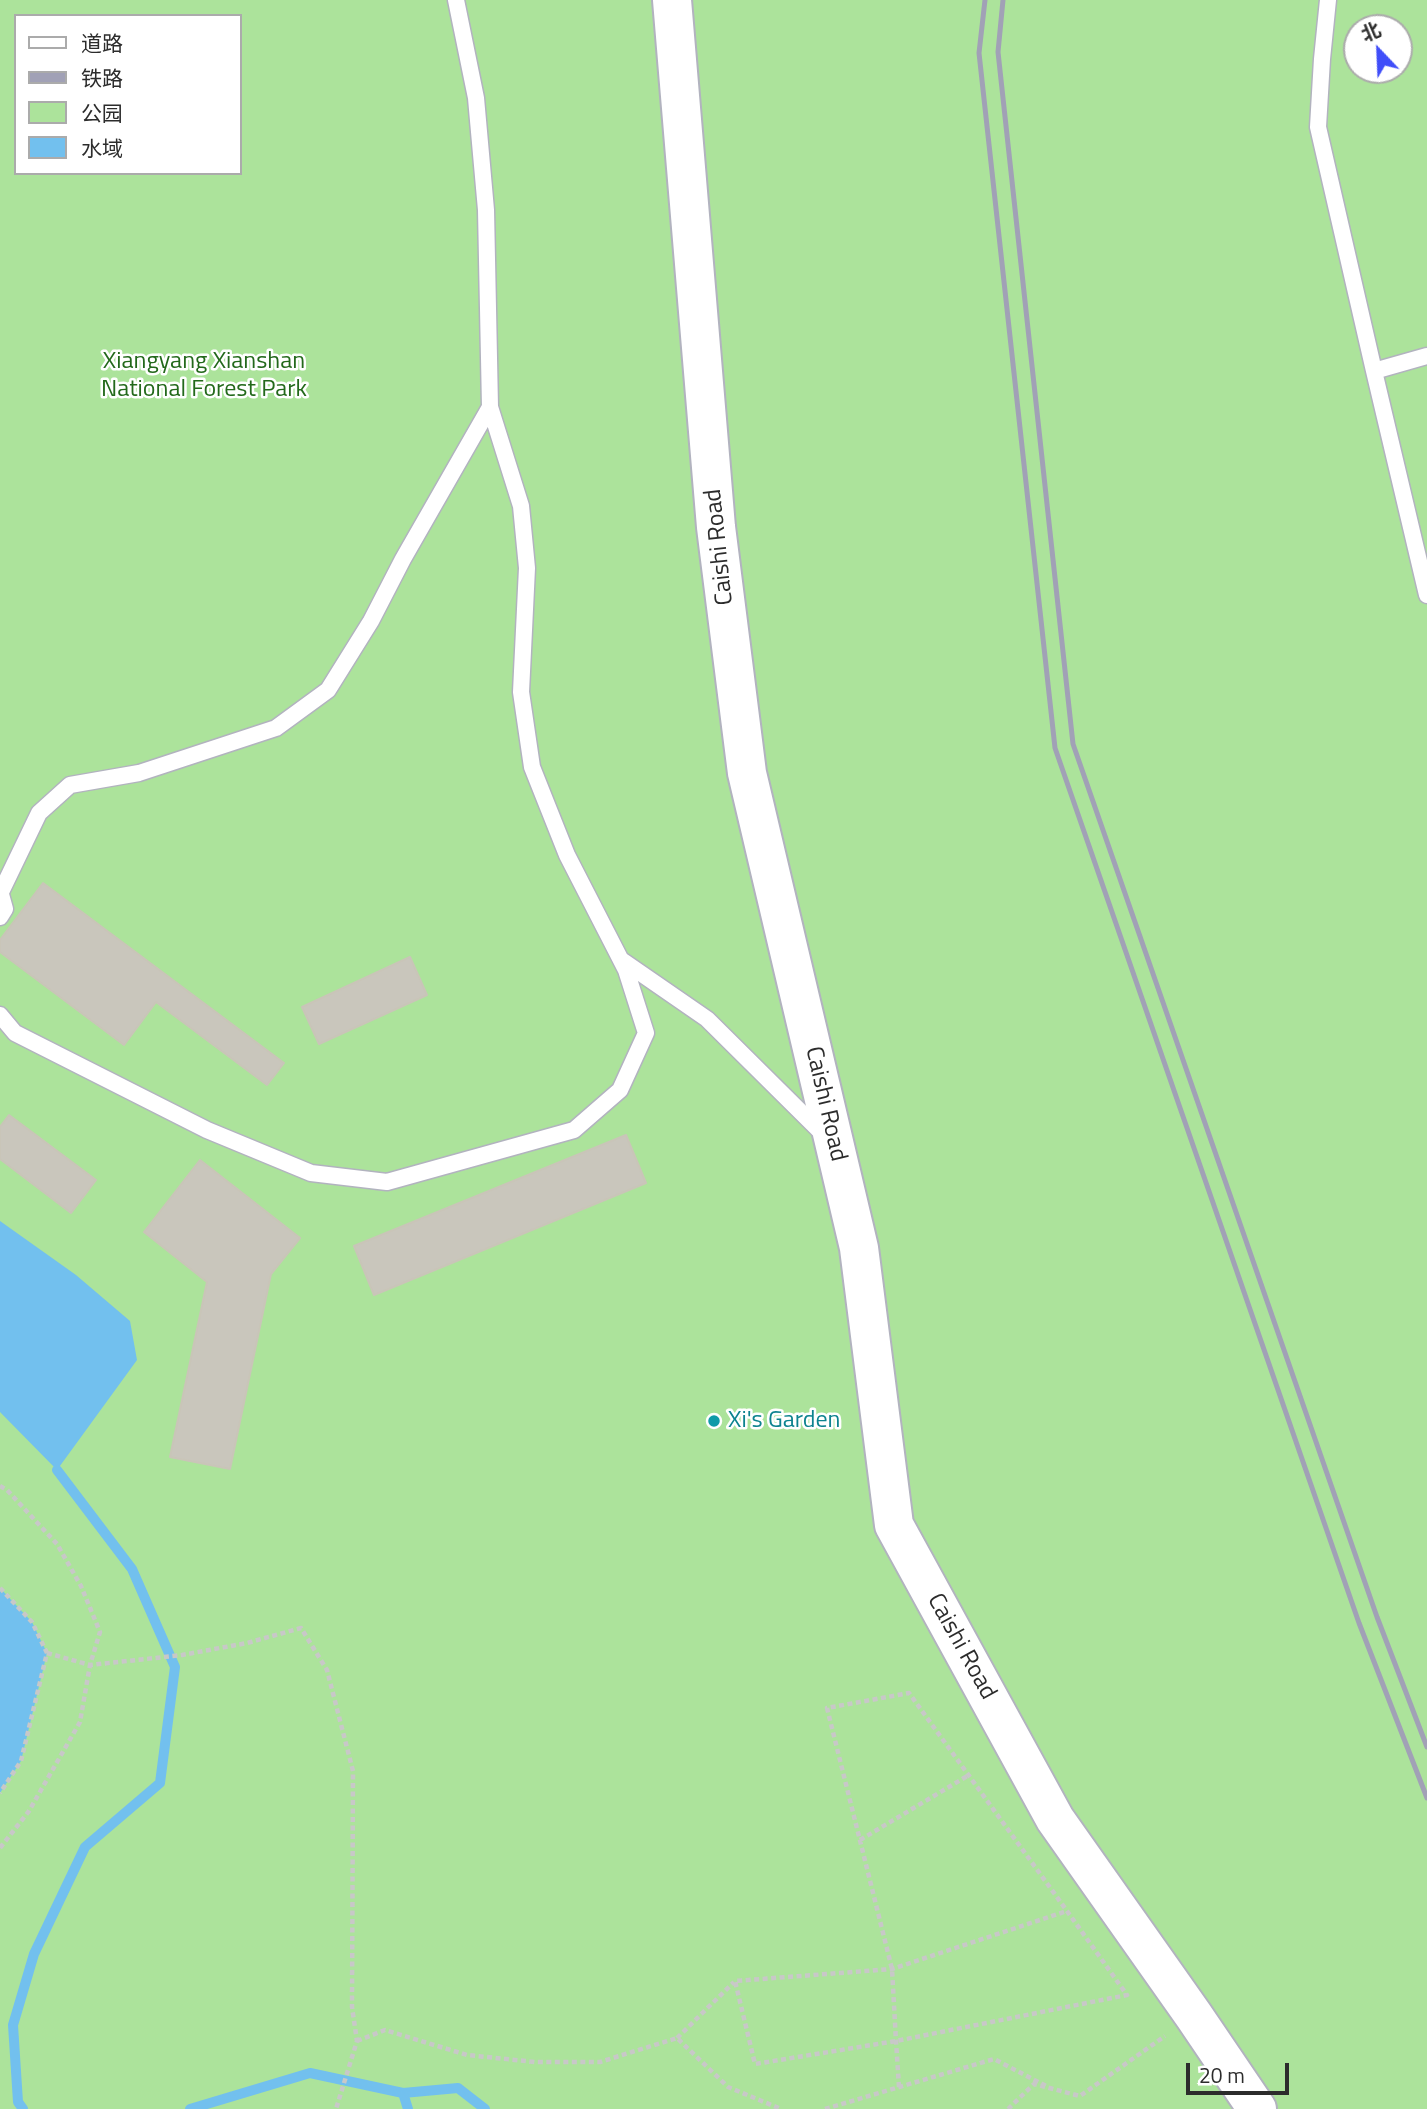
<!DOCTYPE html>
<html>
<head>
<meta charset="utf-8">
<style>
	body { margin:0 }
	#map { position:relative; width:1427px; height:2109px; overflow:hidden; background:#ede8de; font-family:"Titillium Web","Noto Sans SC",sans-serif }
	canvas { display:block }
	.legend { position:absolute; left:14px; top:14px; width:228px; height:161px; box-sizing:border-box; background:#fff; border:2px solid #ababab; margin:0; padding:9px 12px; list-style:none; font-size:21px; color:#2c2c2c }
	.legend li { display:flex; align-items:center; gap:14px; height:35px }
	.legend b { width:35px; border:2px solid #ababab }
	.north { position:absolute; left:1343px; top:14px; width:70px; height:70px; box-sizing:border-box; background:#fff; border:2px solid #ababab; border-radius:50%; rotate:337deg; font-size:19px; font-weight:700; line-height:28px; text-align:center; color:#2c2c2c }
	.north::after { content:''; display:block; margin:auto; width:24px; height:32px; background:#404ef9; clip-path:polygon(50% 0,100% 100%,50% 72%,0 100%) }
	.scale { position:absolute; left:1186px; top:2063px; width:103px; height:32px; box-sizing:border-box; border:4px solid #2c2c2c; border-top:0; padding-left:9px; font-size:21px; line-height:24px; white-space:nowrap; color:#2c2c2c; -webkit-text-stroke:5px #fff; paint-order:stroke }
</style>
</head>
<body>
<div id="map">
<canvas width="1427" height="2109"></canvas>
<ul class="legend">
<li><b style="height:9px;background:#fff"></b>道路</li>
<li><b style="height:9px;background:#a1a1b6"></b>铁路</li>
<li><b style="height:19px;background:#ace39b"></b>公园</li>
<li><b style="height:19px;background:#72c0ee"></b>水域</li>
</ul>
<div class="north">北</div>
<div class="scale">20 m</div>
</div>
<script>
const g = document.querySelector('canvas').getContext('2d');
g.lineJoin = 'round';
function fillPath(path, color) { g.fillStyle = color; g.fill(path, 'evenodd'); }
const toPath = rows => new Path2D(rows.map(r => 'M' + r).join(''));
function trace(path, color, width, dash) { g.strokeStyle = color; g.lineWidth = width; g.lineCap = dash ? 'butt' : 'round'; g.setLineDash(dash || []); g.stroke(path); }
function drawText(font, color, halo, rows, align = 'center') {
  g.font = font + ' "Titillium Web",sans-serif'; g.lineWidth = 5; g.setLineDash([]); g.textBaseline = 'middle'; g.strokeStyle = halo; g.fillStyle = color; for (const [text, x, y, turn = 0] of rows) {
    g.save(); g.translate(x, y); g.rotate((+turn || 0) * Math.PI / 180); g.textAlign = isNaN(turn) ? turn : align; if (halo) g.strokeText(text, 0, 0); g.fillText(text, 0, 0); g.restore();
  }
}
const green = toPath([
	[0,0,1427,0,1427,2109,0,2109],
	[16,16,240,16,240,173,16,173],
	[1357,28,1399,28,1399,70,1357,70]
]);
const water = toPath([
	[0,1221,76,1275,130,1321,137,1360,57,1470,0,1412],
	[0,1588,32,1622,47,1653,21,1761,0,1793]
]);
const stream = toPath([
	[403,2093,408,2109],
	[23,2109,18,2102,13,2025,34,1954,85,1847,160,1783,175,1667,132,1569,57,1470],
	[190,2109,310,2073,403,2093,458,2088,485,2109]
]);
const building = toPath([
	[43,883,284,1063,267,1085,156,1002,124,1045,0,952,0,940,43,883],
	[410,957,427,995,319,1044,302,1007,410,957],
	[9,1115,96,1180,71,1213,0,1159,0,1127,9,1115],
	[626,1135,646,1183,374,1295,354,1246,626,1135],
	[200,1160,300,1238,271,1274,230,1469,170,1457,207,1282,144,1232,200,1160]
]);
const path = toPath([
	[0,1486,7,1490,57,1544,81,1586,100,1632,90,1665,80,1722,29,1811,0,1848],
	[0,1588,32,1622,47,1653,21,1761,0,1793],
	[47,1653,90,1665,146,1659,182,1655,247,1643,301,1628,327,1670,353,1771,352,2007,357,2041,336,2109],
	[860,1840,969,1775],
	[677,2038,734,1982],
	[357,2041,385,2030,467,2055,535,2062,600,2062,677,2038,728,2087,781,2109],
	[899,2087,896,2041,892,1969,827,1708,909,1693,1067,1911,1127,1995,896,2041,755,2064,735,1981,892,1969,1067,1911],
	[825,2109,994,2059,1046,2086],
	[1008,2109,1034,2084,1080,2096,1165,2036]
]);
const lane = toPath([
	[1328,0,1322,59,1318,127,1374,371],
	[1427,356,1374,371,1427,595],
	[0,891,5,909,0,917],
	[1,892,39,813,70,785,139,773,276,728,328,690,371,621,403,559,490,407],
	[623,961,707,1019,822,1133],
	[0,1015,15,1033,207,1130,311,1173,387,1182,574,1130,620,1090,646,1033,626,970,567,855,532,767,521,692,527,568,521,506,490,407,486,210,476,98,456,0]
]);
const secondary = toPath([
	[672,0,716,527,747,773,859,1248,894,1525,1055,1819,1194,2016,1257,2109]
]);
const rail = toPath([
	[985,0,979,53,1055,748,1359,1623,1427,1798],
	[1003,0,998,52,1073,744,1377,1617,1427,1747]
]);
const markers = [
	[714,1421,7,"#0f9aa8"]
];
const parkNames = [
	["Xiangyang Xianshan",204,362],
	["National Forest Park",204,390]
];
const streetNames = [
	["Caishi Road",720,547,-96],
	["Caishi Road",825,1104,77],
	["Caishi Road",961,1647,61]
];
const cultureNames = [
	["Xi's Garden",728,1421]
];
fillPath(green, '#ace39b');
fillPath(water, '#72c0ee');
trace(stream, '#72c0ee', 10);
fillPath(building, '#c9c6bc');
trace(building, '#c9c5b8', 2);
trace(lane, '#b2b3bf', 19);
trace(secondary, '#b2b3bf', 42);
trace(path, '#c8c8c8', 4.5, [5, 3.5]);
trace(lane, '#fff', 16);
trace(secondary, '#fff', 38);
trace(rail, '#a1a1b6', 5);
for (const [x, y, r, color] of markers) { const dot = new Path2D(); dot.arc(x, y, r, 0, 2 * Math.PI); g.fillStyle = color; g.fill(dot); trace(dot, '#fff', 2.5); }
drawText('24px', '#23691b', '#fff', parkNames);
drawText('24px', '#2c2c2c', '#fff', streetNames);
drawText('24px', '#0d838f', '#fff', cultureNames, 'left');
</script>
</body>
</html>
